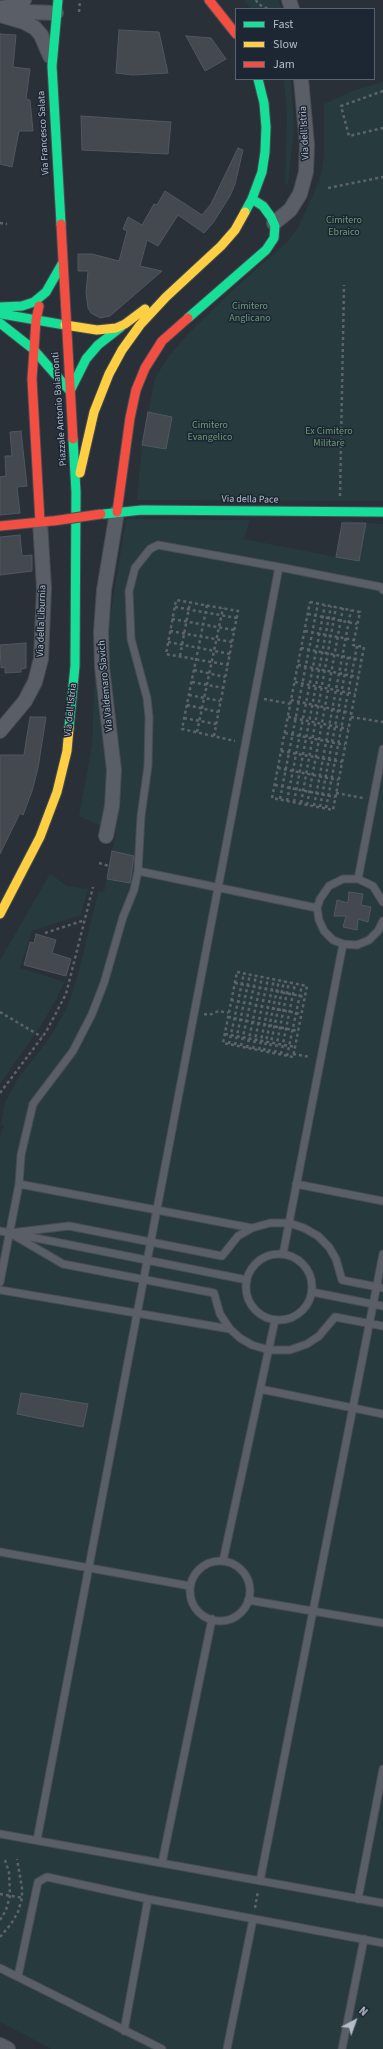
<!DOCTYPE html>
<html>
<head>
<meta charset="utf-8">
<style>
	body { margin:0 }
	#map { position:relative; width:383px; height:2049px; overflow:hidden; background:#2a3038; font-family:"Source Sans 3",sans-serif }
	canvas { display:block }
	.legend { position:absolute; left:235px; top:8px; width:140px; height:72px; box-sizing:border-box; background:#1d2633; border:1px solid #59626f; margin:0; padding:5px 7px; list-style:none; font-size:12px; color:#b4bcc9 }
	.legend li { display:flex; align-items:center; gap:8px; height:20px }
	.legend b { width:20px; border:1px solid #59626f }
	.north { position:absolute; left:335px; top:2001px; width:40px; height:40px; -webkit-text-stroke:3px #1d2633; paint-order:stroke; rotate:41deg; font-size:11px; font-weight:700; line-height:16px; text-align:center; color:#b4bcc9 }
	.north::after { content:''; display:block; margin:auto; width:14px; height:18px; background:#b4bcc9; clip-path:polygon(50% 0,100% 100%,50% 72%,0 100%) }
</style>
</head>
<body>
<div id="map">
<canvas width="383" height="2049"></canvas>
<ul class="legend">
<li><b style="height:5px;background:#16e098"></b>Fast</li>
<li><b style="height:5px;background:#ffcf43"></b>Slow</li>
<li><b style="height:5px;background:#f24e42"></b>Jam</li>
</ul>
<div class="north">N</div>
</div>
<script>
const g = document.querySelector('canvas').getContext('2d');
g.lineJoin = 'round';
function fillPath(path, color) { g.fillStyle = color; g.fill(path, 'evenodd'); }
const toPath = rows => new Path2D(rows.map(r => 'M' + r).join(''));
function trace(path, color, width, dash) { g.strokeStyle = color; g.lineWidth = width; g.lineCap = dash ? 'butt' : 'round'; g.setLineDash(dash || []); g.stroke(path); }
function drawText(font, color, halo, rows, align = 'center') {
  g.font = font + ' "Source Sans 3",sans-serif'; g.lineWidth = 3; g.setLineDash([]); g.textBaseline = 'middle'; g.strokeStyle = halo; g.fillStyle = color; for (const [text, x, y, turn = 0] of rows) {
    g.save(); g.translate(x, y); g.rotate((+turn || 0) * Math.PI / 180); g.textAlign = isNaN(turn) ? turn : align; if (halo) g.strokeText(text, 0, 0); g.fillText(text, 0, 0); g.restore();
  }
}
const green = toPath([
	[244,0,278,0,282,9,251,9],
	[284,79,291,79,294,129,288,184,285,183,287,116],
	[383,82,383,501,137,500,142,445,155,378,168,357,188,334,237,286,287,242,299,226,320,179,324,156,324,104,355,90],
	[126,519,250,520,244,539,336,557,342,521,383,524,383,2049,52,2049,0,2022,0,1136,4,1126,1,1125,5,1102,19,1077,49,1039,67,1008,78,975,98,892,104,892,116,833,111,831,108,630],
	[95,661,109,771,103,827,79,816,92,746],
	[50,874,67,886,88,889,81,915,32,931,20,968,65,982,44,1021,0,1084,0,960]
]);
const building = toPath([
	[119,30,159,32,168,73,133,75,116,73,119,30],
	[0,34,16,35,13,67,30,69,26,99,30,100,33,131,19,131,12,167,0,164,0,34],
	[186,36,211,38,226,59,205,71,186,36],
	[81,116,171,122,168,154,82,150,81,116],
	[238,148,243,150,235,184,230,196,213,223,204,233,178,215,158,246,147,240,140,266,162,271,110,316,100,318,91,313,88,308,86,293,88,271,78,271,78,254,92,254,119,261,127,231,123,229,128,217,142,225,154,204,157,205,165,191,202,215,211,204,238,148],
	[148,412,172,417,166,449,142,445,148,412],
	[21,431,27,486,17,487,20,513,0,515,0,477,6,476,5,456,12,456,10,432,21,431],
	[342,523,366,523,359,561,336,557,342,523],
	[20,535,22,556,32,555,32,571,0,575,0,537,20,535],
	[26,643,26,668,21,669,21,672,5,673,5,667,1,668,0,645,26,643],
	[30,717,46,717,38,768,32,791,23,815,20,813,0,854,0,755,24,755,30,717],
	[112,851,134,856,130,883,107,879,112,851],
	[349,892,363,894,361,905,371,907,368,922,358,919,357,930,343,927,346,916,334,916,337,900,348,903,349,892],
	[36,934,56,940,52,953,71,959,66,976,24,965,30,942,34,943,36,934],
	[21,1393,88,1404,83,1427,17,1414,21,1393]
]);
const path = toPath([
	[256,0,258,4,268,9],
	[79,12,80,0],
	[383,91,341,106,349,136,383,128],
	[328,188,383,177],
	[0,223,7,224],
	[340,496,344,285],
	[310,602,360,612,353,645,364,647,333,810,272,798,310,602],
	[207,605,182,729,235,741],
	[175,607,237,618],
	[308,614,357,624],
	[172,619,234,630],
	[170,631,232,642],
	[305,631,354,640],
	[168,642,230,654],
	[301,648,361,660],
	[180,656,190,602],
	[298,665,358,677],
	[194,670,225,677],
	[192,682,223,688],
	[295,682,355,694],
	[189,695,220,701],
	[264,699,291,704],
	[291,700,351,713],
	[187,705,218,712],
	[288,717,348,729],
	[351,717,383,722],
	[184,718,216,724],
	[197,732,223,608],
	[285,733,345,745],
	[214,736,238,611,176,600,166,654,228,665],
	[281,751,342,762],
	[278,768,338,780],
	[275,785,335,797],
	[336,793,363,798],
	[280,799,318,603],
	[287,801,325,605],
	[294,802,331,606],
	[301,803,336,607],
	[307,805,343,608],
	[314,806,351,610],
	[320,807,348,657],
	[326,808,357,646],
	[99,863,109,866],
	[45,933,85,920],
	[237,972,307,986,293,1057,223,1043,237,972],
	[235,983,305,997],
	[231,1000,301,1014],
	[0,1012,42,1037],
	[204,1014,209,1015,219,1011,228,1013],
	[228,1017,298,1031],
	[225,1034,295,1047],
	[229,1044,244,973],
	[235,1045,250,974],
	[241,1046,256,976],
	[247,1048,262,977],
	[253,1049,268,978],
	[259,1050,274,979],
	[264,1051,279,980],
	[269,1052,284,981],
	[275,1053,289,982],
	[281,1054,295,984],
	[293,1054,310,1057],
	[287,1056,302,985],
	[0,1093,46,1032,66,994,93,887],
	[0,1894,23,1898],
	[255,1908,258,1891],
	[0,1920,6,1910,10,1896,9,1872,5,1860],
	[0,1937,11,1924,18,1912,22,1898,22,1888,17,1859]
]);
const lane = toPath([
	[138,871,317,908],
	[358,879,383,749],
	[383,902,373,886,358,879,343,879,329,886,320,899,317,908,319,920,324,931,333,940,343,944,357,945,369,940,378,931,383,921],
	[19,1184,252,1228],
	[296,1184,383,1201],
	[0,1231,247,1280],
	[283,1254,343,944],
	'246 1287a33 33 0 1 1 66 0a33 33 0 1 1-66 0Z',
	[0,1282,19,1184,21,1155,33,1104,73,1051,92,1014,104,983,123,917,134,890,138,871,141,816,148,766,149,717,147,698,131,639,129,591,135,568,150,549,158,545,279,567,381,587,383,590],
	[383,1288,342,1280,336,1259,329,1247,318,1236,304,1228,289,1223,270,1223,252,1228,238,1236,222,1256,69,1226,10,1233,63,1264,214,1293,220,1314,230,1329,240,1338,252,1345,269,1350,290,1350,307,1344,319,1336,335,1317,383,1326],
	[0,1290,230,1329],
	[312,1292,383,1306],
	[260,1389,383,1414],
	[0,1552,190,1586],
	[223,1561,275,1320],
	'190 1591a30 30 0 1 1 60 0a30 30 0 1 1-60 0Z',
	[248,1600,383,1623],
	[0,1834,383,1903],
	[37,1840,279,567],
	[162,1863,212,1619],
	[260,1881,383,1254],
	[358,1899,383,1769],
	[0,1968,162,2049],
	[18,1976,38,1882,47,1877,148,1899,383,1943],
	[124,2031,148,1899],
	[227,2049,253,1919],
	[342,2049,364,1939]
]);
const street = toPath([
	[289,0,292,9],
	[2,8,12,6,24,0],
	[4,11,56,13],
	[0,15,24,22,35,28,41,35,50,56],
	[274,223,290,210,300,194,306,172,307,145,301,79],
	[0,731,25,701,35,682,41,659,44,588,40,522],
	[106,836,112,806,114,770,102,667,101,632,104,590,117,512],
	[0,2045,8,2049]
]);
const fast = toPath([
	[58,0,52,66,61,224],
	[245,212,252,199,262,172,265,152,266,127,264,103,258,79],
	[0,307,22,306,34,302,46,292,62,264],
	[2,314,65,325],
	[188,318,266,250,274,238,275,226,271,217,263,206,252,199],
	[0,323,33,349,70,391],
	[70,391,86,359,98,345,121,327],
	[104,514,142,510,383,512],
	[69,728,75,666,76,492,73,439]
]);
const slow = toPath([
	[65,325,97,330,116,328,125,324,145,309],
	[80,473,94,412,109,374,122,350,140,325,166,297,221,246,235,230,245,212],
	[0,914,40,837,57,792,67,751,69,728]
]);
const jam = toPath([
	[209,0,236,34],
	[61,224,73,439],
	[39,306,36,320,32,379,40,522],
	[117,512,130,418,136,390,145,368,162,341,188,318],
	[0,526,51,521]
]);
const jamBridge = toPath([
	[53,521,101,514]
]);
const streetNames = [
	["Via Francesco Salata",44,133,-93],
	["Via dell'Istria",305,133,-93],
	["Piazzale Antonio Baiamonti",60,409,-94],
	["Via della Pace",250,500,1],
	["Via della Liburnia",42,621,-88],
	["Via Valdemaro Slavich",106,686,-95],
	["Via dell'Istria",71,710,-84]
];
const parkNames = [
	["Cimitero",344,221],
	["Ebraico",344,233],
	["Cimitero",250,307],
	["Anglicano",250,319],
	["Cimitero",210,426],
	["Evangelico",210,438],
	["Ex Cimitero",329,432],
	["Militare",329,444]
];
fillPath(green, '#273a3e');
fillPath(building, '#444950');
trace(building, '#52575f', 1);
trace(lane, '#484c53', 9);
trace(street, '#484c53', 16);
trace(fast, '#484c53', 11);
trace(slow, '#484c53', 11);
trace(jam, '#484c53', 11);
trace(path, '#5d636a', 2.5, [3, 3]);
trace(lane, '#5a5e66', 7);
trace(street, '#5a5e66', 14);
trace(fast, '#16e098', 9);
trace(slow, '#ffcf43', 9);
trace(jam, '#f24e42', 9);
trace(jamBridge, '#484c53', 11, []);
trace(jamBridge, '#f24e42', 9);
drawText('10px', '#b4bcc9', '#1d2633', streetNames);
drawText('10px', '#6b9a76', '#1d2633', parkNames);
</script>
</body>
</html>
